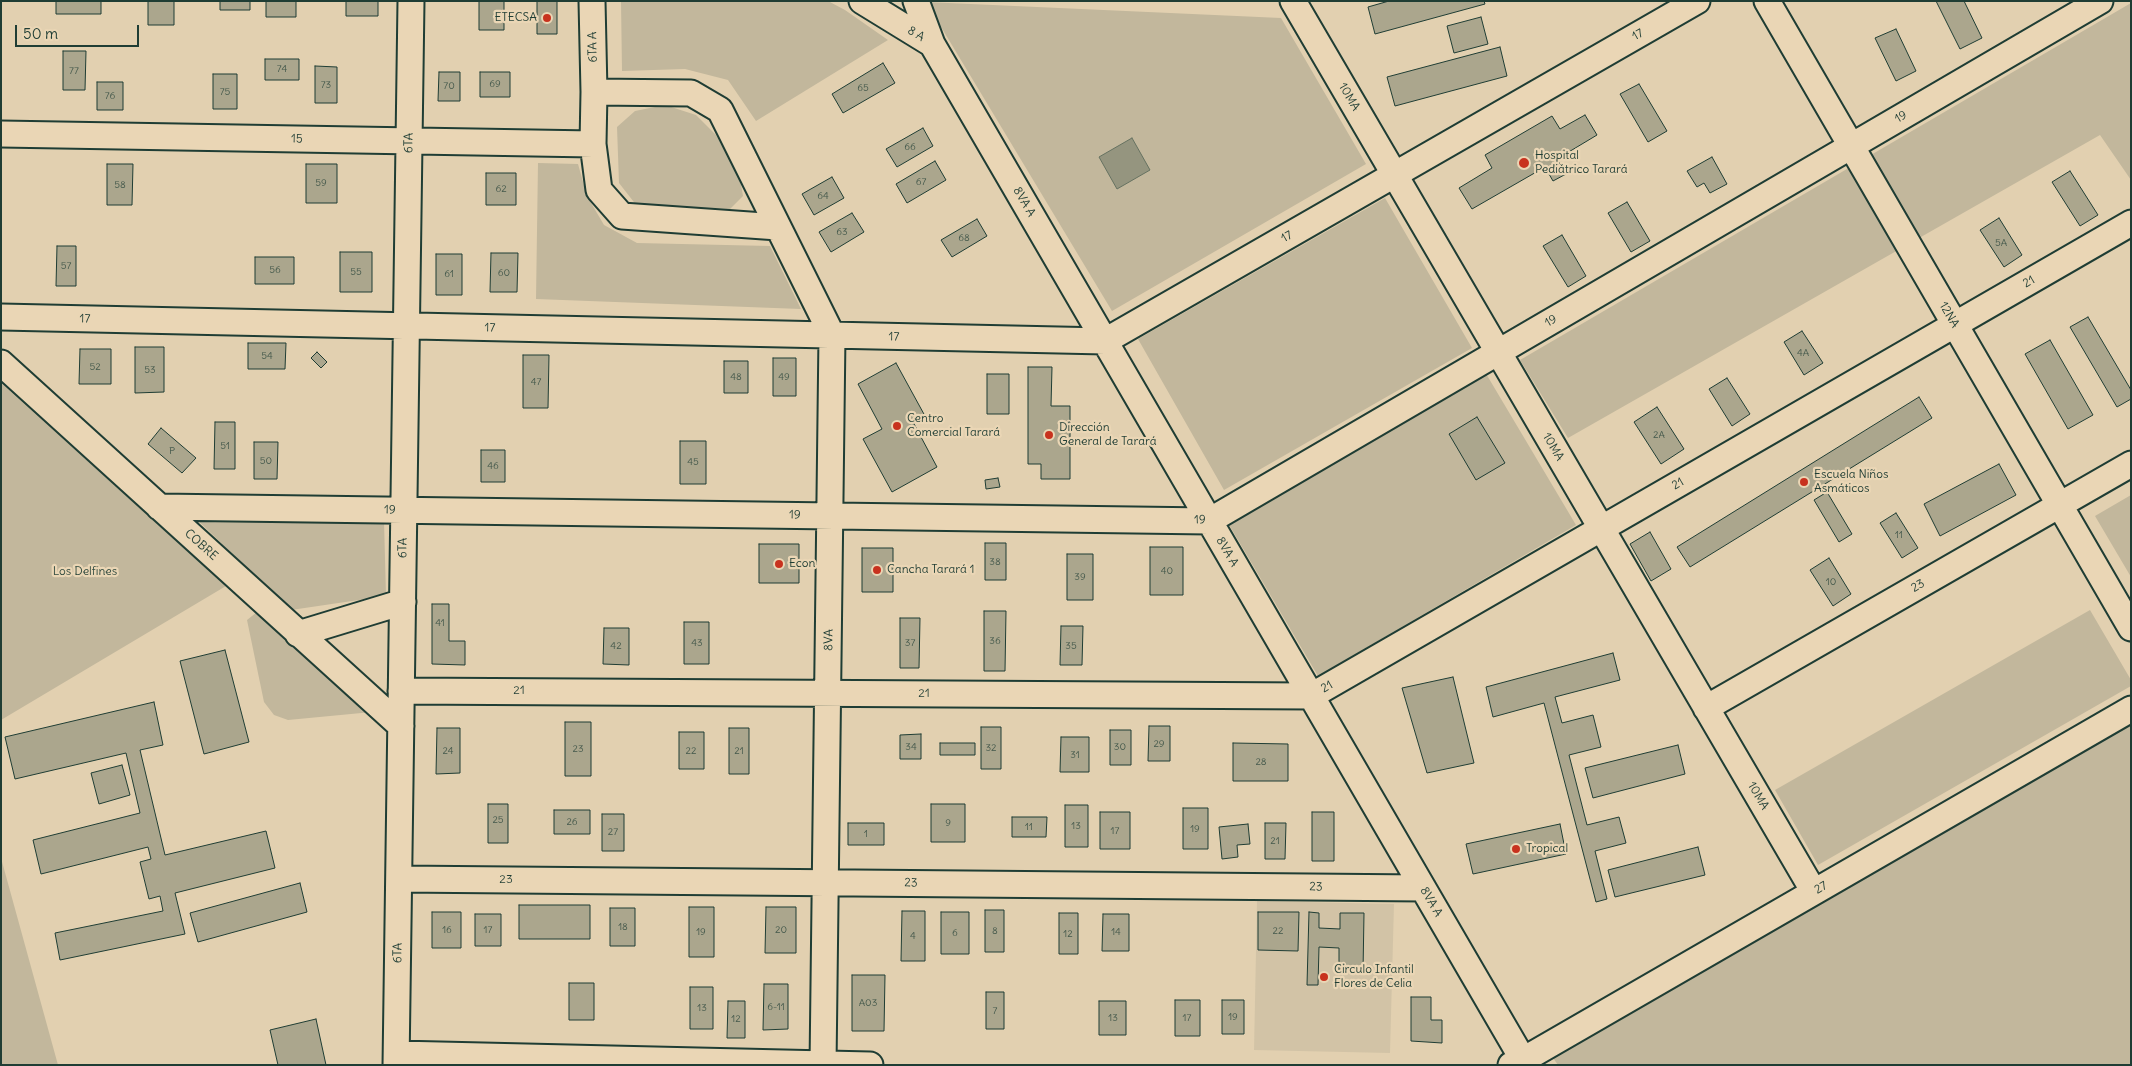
<!DOCTYPE html>
<html>
<head>
<meta charset="utf-8">
<style>
	body { margin:0 }
	#map { position:relative; width:2132px; height:1066px; overflow:hidden; background:#e2d0b0; font-family:Delius,sans-serif }
	canvas { display:block }
	.frame { position:absolute; inset:0; border:2px solid #1f3d34; pointer-events:none }
	.scale { position:absolute; left:15px; top:25px; width:124px; height:22px; box-sizing:border-box; border:2px solid #1f3d34; border-top:0; padding-left:6px; font-size:15px; line-height:18px; white-space:nowrap; color:#1f3d34; -webkit-text-stroke:4px #ead6b5; paint-order:stroke }
</style>
</head>
<body>
<div id="map">
<canvas width="2132" height="1066"></canvas>
<div class="frame"></div>
<div class="scale">50 m</div>
</div>
<script>
const g = document.querySelector('canvas').getContext('2d');
g.lineJoin = 'round';
function fillPath(path, color) { g.fillStyle = color; g.fill(path, 'evenodd'); }
const toPath = rows => new Path2D(rows.map(r => 'M' + r).join(''));
function trace(path, color, width, dash) { g.strokeStyle = color; g.lineWidth = width; g.lineCap = dash ? 'butt' : 'round'; g.setLineDash(dash || []); g.stroke(path); }
function drawText(font, color, halo, rows, align = 'center') {
  g.font = font + ' Delius,sans-serif'; g.lineWidth = 4.5; g.setLineDash([]); g.textBaseline = 'middle'; g.strokeStyle = halo; g.fillStyle = color; for (const [text, x, y, turn = 0] of rows) {
    g.save(); g.translate(x, y); g.rotate((+turn || 0) * Math.PI / 180); g.textAlign = isNaN(turn) ? turn : align; if (halo) g.strokeText(text, 0, 0); g.fillText(text, 0, 0); g.restore();
  }
}
const built = toPath([
	[1257,901,1394,904,1390,1053,1254,1050]
]);
const green = toPath([
	[621,1,828,1,845,10,888,40,756,121,728,80,685,69,622,71],
	[926,2,1281,18,1366,164,1112,311],
	[2131,3,2131,180,2100,135,1568,438,1520,360],
	[665,105,696,115,716,135,740,179,743,196,730,209,637,206,619,183,617,127,635,111],
	[538,163,578,164,587,196,604,225,637,243,770,246,801,309,536,299],
	[1385,198,1472,348,1224,490,1138,339],
	[1485,372,1576,525,1318,676,1228,523],
	[1,383,226,586,1,720],
	[2131,495,2131,577,2095,516],
	[189,512,384,521,386,596,291,610],
	[262,608,372,712,288,720,274,715,264,702,247,620],
	[2090,610,2131,680,2131,686,1818,865,1775,790],
	[2131,721,2131,1065,1558,1065,1551,1055],
	[1,858,58,1065,1,1065]
]);
const water = toPath([
	[1132,138,1150,170,1117,189,1099,157,1132,138]
]);
const building = toPath([
	[56,1,101,1,101,14,56,14,56,1],
	[148,1,174,1,174,25,148,25,148,1],
	[220,1,250,1,250,10,220,10,220,1],
	[266,1,296,1,296,17,266,17,266,1],
	[346,1,378,1,378,16,346,16,346,1],
	[479,1,504,1,504,30,479,30,479,1],
	[537,1,557,1,557,34,537,34,537,1],
	[1389,1,1484,1,1485,4,1375,34,1368,7,1389,1],
	[1936,1,1964,1,1982,38,1960,49,1936,1],
	[1481,17,1488,44,1454,53,1447,26,1481,17],
	[1896,29,1916,71,1896,81,1875,38,1896,29],
	[1500,47,1507,76,1395,106,1387,77,1500,47],
	[63,51,86,51,85,90,63,90,63,51],
	[265,59,299,59,299,80,265,80,265,59],
	[883,63,895,83,843,113,832,94,883,63],
	[315,66,337,67,337,103,315,103,315,66],
	[439,72,460,72,460,101,438,101,439,72],
	[480,72,510,72,510,97,480,97,480,72],
	[213,74,237,74,237,109,213,109,213,74],
	[97,82,123,82,123,110,97,110,97,82],
	[1639,84,1667,131,1648,142,1620,94,1639,84],
	[1585,115,1597,135,1557,159,1566,174,1553,181,1545,167,1472,209,1459,188,1492,168,1485,155,1552,116,1560,129,1585,115],
	[923,128,933,146,897,167,886,149,923,128],
	[1712,157,1727,184,1710,193,1704,183,1697,187,1687,171,1712,157],
	[935,161,946,180,907,203,896,184,935,161],
	[107,164,133,164,132,205,107,205,107,164],
	[306,164,337,164,337,203,306,203,306,164],
	[2070,171,2098,215,2080,226,2052,182,2070,171],
	[486,173,516,173,516,205,486,205,486,173],
	[832,177,844,198,814,215,802,194,832,177],
	[1627,202,1650,241,1631,252,1608,213,1627,202],
	[852,213,864,232,831,252,819,232,852,213],
	[1999,218,2022,255,2004,267,1980,230,1999,218],
	[977,219,987,236,952,257,941,240,977,219],
	[1562,235,1586,276,1568,287,1543,246,1562,235],
	[57,246,76,246,76,286,56,286,57,246],
	[340,252,372,252,372,292,340,292,340,252],
	[491,253,518,253,517,292,490,292,491,253],
	[436,254,462,254,462,295,436,295,436,254],
	[255,257,294,257,294,284,255,284,255,257],
	[2088,317,2131,390,2131,399,2117,407,2070,327,2088,317],
	[1802,331,1823,363,1804,375,1784,342,1802,331],
	[2050,340,2093,415,2068,429,2025,354,2050,340],
	[248,343,286,343,285,369,248,369,248,343],
	[135,347,164,347,164,392,135,393,135,347],
	[80,349,111,349,111,384,79,384,80,349],
	[317,352,327,362,321,368,311,358,317,352],
	[523,355,549,355,548,408,523,408,523,355],
	[773,358,796,358,796,396,773,396,773,358],
	[724,361,748,361,748,393,724,393,724,361],
	[896,363,925,416,913,422,937,467,892,492,863,439,882,429,858,384,896,363],
	[1028,367,1052,367,1051,406,1070,406,1070,479,1041,479,1041,464,1028,464,1028,367],
	[987,374,1009,374,1009,414,987,414,987,374],
	[1727,378,1750,414,1732,426,1709,389,1727,378],
	[1919,397,1932,418,1690,567,1677,547,1919,397],
	[1657,407,1684,449,1661,464,1634,422,1657,407],
	[1477,417,1505,463,1476,480,1449,434,1477,417],
	[215,422,235,422,235,469,214,469,215,422],
	[161,428,196,458,182,473,148,444,161,428],
	[680,441,706,441,706,484,680,484,680,441],
	[254,442,278,442,277,479,254,479,254,442],
	[481,450,505,450,505,482,481,482,481,450],
	[1999,464,2016,495,1940,536,1924,504,1999,464],
	[998,478,1000,487,986,489,985,480,998,478],
	[1827,492,1852,534,1839,542,1814,500,1827,492],
	[1896,513,1918,548,1902,558,1880,523,1896,513],
	[1650,532,1671,569,1651,581,1630,544,1650,532],
	[985,543,1006,543,1006,580,985,580,985,543],
	[759,544,799,544,799,583,759,583,759,544],
	[1150,547,1183,547,1183,595,1150,595,1150,547],
	[862,548,893,548,893,592,862,592,862,548],
	[1067,554,1093,554,1093,600,1067,600,1067,554],
	[1829,558,1851,594,1833,606,1810,570,1829,558],
	[432,604,449,604,449,641,465,641,465,665,432,664,432,604],
	[984,611,1006,611,1005,671,984,671,984,611],
	[900,618,920,618,919,668,900,668,900,618],
	[684,622,709,622,709,664,684,664,684,622],
	[1061,626,1083,626,1082,665,1060,665,1061,626],
	[604,628,629,628,629,665,603,664,604,628],
	[225,650,249,742,204,754,180,661,225,650],
	[1613,653,1620,680,1555,697,1562,723,1593,715,1601,747,1569,755,1587,825,1619,817,1626,843,1595,851,1607,899,1596,902,1544,703,1493,717,1486,687,1613,653],
	[1453,677,1474,763,1427,773,1402,688,1453,677],
	[154,702,163,745,140,750,165,855,266,831,275,868,175,893,185,934,60,960,55,933,163,911,160,896,149,899,140,862,151,859,148,847,41,874,33,840,140,813,126,753,15,779,5,737,154,702],
	[565,722,591,722,591,776,565,776,565,722],
	[1149,726,1170,726,1170,761,1148,761,1149,726],
	[981,727,1001,727,1001,769,981,769,981,727],
	[437,728,460,728,460,773,436,774,437,728],
	[729,728,749,728,749,774,729,774,729,728],
	[1110,730,1131,730,1131,765,1110,765,1110,730],
	[679,732,704,732,704,769,679,769,679,732],
	[921,734,921,759,900,759,900,735,921,734],
	[1061,737,1089,737,1089,772,1060,772,1061,737],
	[940,743,975,743,975,755,940,755,940,743],
	[1233,743,1288,744,1288,781,1233,781,1233,743],
	[1678,745,1685,774,1593,798,1585,768,1678,745],
	[122,765,130,795,99,804,91,773,122,765],
	[488,804,508,804,508,843,488,843,488,804],
	[931,804,965,804,965,842,931,842,931,804],
	[1065,805,1088,805,1088,847,1065,847,1065,805],
	[1183,808,1208,808,1208,849,1183,849,1183,808],
	[554,810,590,810,590,834,554,834,554,810],
	[1100,812,1130,812,1130,849,1100,849,1100,812],
	[1312,812,1334,812,1334,861,1312,861,1312,812],
	[602,814,624,814,624,851,602,851,602,814],
	[1012,817,1047,817,1046,837,1012,837,1012,817],
	[848,823,884,823,884,845,848,845,848,823],
	[1265,823,1286,823,1285,859,1265,859,1265,823],
	[1248,824,1250,844,1237,845,1238,857,1222,859,1219,827,1248,824],
	[1560,824,1566,854,1473,874,1466,844,1560,824],
	[1698,847,1705,875,1615,897,1608,870,1698,847],
	[300,883,307,912,198,942,190,913,300,883],
	[519,905,590,905,590,939,519,939,519,905],
	[689,907,714,907,714,957,689,957,689,907],
	[766,907,796,907,796,953,765,953,766,907],
	[610,908,635,908,635,946,610,946,610,908],
	[985,910,1004,910,1004,952,985,952,985,910],
	[902,911,925,911,925,961,901,961,902,911],
	[432,912,461,912,461,948,432,948,432,912],
	[941,912,969,912,969,954,941,954,941,912],
	[1258,912,1299,912,1298,951,1258,950,1258,912],
	[1309,912,1319,913,1319,928,1340,929,1340,913,1364,913,1363,972,1339,971,1339,948,1319,947,1318,985,1307,985,1309,912],
	[1059,913,1078,913,1078,954,1059,954,1059,913],
	[475,914,501,914,501,946,475,946,475,914],
	[1103,914,1129,914,1129,951,1102,951,1103,914],
	[852,975,885,975,884,1031,852,1031,852,975],
	[569,983,594,983,594,1020,569,1020,569,983],
	[764,984,788,984,788,1029,763,1030,764,984],
	[690,987,713,987,713,1029,690,1029,690,987],
	[986,992,1004,992,1004,1029,986,1029,986,992],
	[1411,997,1431,997,1431,1020,1442,1020,1442,1043,1411,1041,1411,997],
	[1175,1000,1200,1000,1200,1036,1175,1036,1175,1000],
	[1222,1000,1244,1000,1244,1034,1222,1034,1222,1000],
	[728,1001,745,1001,745,1038,727,1038,728,1001],
	[1099,1001,1126,1001,1126,1035,1099,1035,1099,1001],
	[316,1019,326,1065,278,1065,270,1030,316,1019]
]);
const minor = toPath([
	[592,1,594,92],
	[862,1,932,44,916,1],
	[1293,1,1814,892],
	[1767,1,2131,628],
	[932,44,1526,1065],
	[1,134,593,144],
	[778,227,622,216,599,190,593,144,594,92,691,93,720,110,832,335,823,1065],
	[1,317,1105,341,1697,1],
	[1,363,401,726],
	[159,507,1209,521,2100,1],
	[298,634,403,602],
	[401,691,1311,696,2131,223],
	[1706,708,2131,464],
	[399,879,1423,888],
	[397,1054,870,1065],
	[396,1065,411,1],
	[1511,1065,1523,1060,2131,709]
]);
const markers = [
	[547,18,5,"#c8321e"],
	[1524,163,6,"#c8321e"],
	[897,426,5,"#c8321e"],
	[1049,435,5,"#c8321e"],
	[1804,482,5,"#c8321e"],
	[779,564,5,"#c8321e"],
	[877,570,5,"#c8321e"],
	[1516,849,5,"#c8321e"],
	[1324,977,5,"#c8321e"]
];
const numberNames = [
	["74",282,69],
	["77",74,71],
	["69",495,84],
	["73",326,85],
	["70",449,86],
	["65",863,88],
	["75",225,92],
	["76",110,96],
	["66",910,147],
	["67",921,182],
	["59",321,183],
	["58",120,185],
	["62",501,189],
	["64",823,196],
	["63",842,232],
	["68",964,238],
	["5A",2001,243],
	["57",66,266],
	["56",275,270],
	["55",356,272],
	["60",504,273],
	["61",449,274],
	["4A",1803,353],
	["54",267,356],
	["52",95,367],
	["53",150,370],
	["48",736,377],
	["49",784,377],
	["47",536,382],
	["2A",1659,435],
	["51",225,446],
	["P",172,451],
	["50",266,461],
	["45",693,462],
	["46",493,466],
	["11",1899,535],
	["38",995,562],
	["40",1167,571],
	["39",1080,577],
	["10",1831,582],
	["41",440,623],
	["36",995,641],
	["43",697,643],
	["37",910,643],
	["42",616,646],
	["35",1071,646],
	["29",1159,744],
	["34",911,747],
	["30",1120,747],
	["32",991,748],
	["23",578,749],
	["24",448,751],
	["22",691,751],
	["21",739,751],
	["31",1075,755],
	["28",1261,762],
	["25",498,820],
	["26",572,822],
	["9",948,823],
	["13",1076,826],
	["11",1029,827],
	["19",1195,829],
	["17",1115,831],
	["27",613,832],
	["1",866,834],
	["21",1275,841],
	["18",623,927],
	["16",447,930],
	["17",488,930],
	["20",781,930],
	["8",995,931],
	["22",1278,931],
	["19",701,932],
	["14",1116,932],
	["6",955,933],
	["12",1068,934],
	["4",913,936],
	["A03",868,1003],
	["6-11",776,1007],
	["13",702,1008],
	["7",995,1011],
	["19",1233,1017],
	["13",1113,1018],
	["17",1187,1018],
	["12",736,1019]
];
const poiNames = [
	["ETECSA",537,18,"right"],
	["Hospital",1535,156],
	["Pediátrico Tarará",1535,170],
	["Centro",907,419],
	["Comercial Tarará",907,433],
	["Dirección",1059,428],
	["General de Tarará",1059,442],
	["Escuela Niños",1814,475],
	["Asmáticos",1814,489],
	["Econ",789,564],
	["Cancha Tarará 1",887,570],
	["Tropical",1526,849],
	["Circulo Infantil",1334,970],
	["Flores de Celia",1334,984]
];
const streetNames = [
	["8 A",916,34,31],
	["17",1638,35,-30],
	["6TA A",593,47,-91],
	["10MA",1349,97,60],
	["19",1901,117,-30],
	["15",297,139,1],
	["6TA",409,143,-89],
	["8VA A",1024,202,60],
	["17",1287,237,-30],
	["21",2029,282,-30],
	["12NA",1949,315,60],
	["17",85,319,1],
	["19",1551,321,-30],
	["17",490,328,1],
	["17",894,337,1],
	["10MA",1553,447,60],
	["21",1678,484,-30],
	["19",390,510,1],
	["19",795,515,1],
	["19",1200,520,-2],
	["COBRE",201,545,42],
	["6TA",403,548,-89],
	["8VA A",1227,552,60],
	["23",1918,586,-30],
	["8VA",829,640,-89],
	["21",1327,687,-30],
	["21",519,691],
	["21",924,694],
	["10MA",1758,796,60],
	["23",506,880],
	["23",911,883,1],
	["23",1316,887,1],
	["27",1821,888,-30],
	["8VA A",1431,902,60],
	["6TA",398,953,-89]
];
const parkNames = [
	["Los Delfines",85,572]
];
fillPath(built, '#d2c3a6');
fillPath(green, '#c2b79c');
fillPath(water, '#95957f');
trace(water, '#667261', 1);
fillPath(building, '#aba68d');
trace(building, '#1f3d34', 1);
trace(minor, '#1f3d34', 29);
trace(minor, '#ead6b5', 25);
for (const [x, y, r, color] of markers) { const dot = new Path2D(); dot.arc(x, y, r, 0, 2 * Math.PI); g.fillStyle = color; g.fill(dot); trace(dot, '#ead6b5', 2); }
drawText('10px', '#42574a', null, numberNames);
drawText('12px', '#1f3d34', '#ead6b5', poiNames, 'left');
drawText('12px', '#1f3d34', '#ead6b5', streetNames);
drawText('12px', '#2f493e', '#ead6b5', parkNames);
</script>
</body>
</html>
